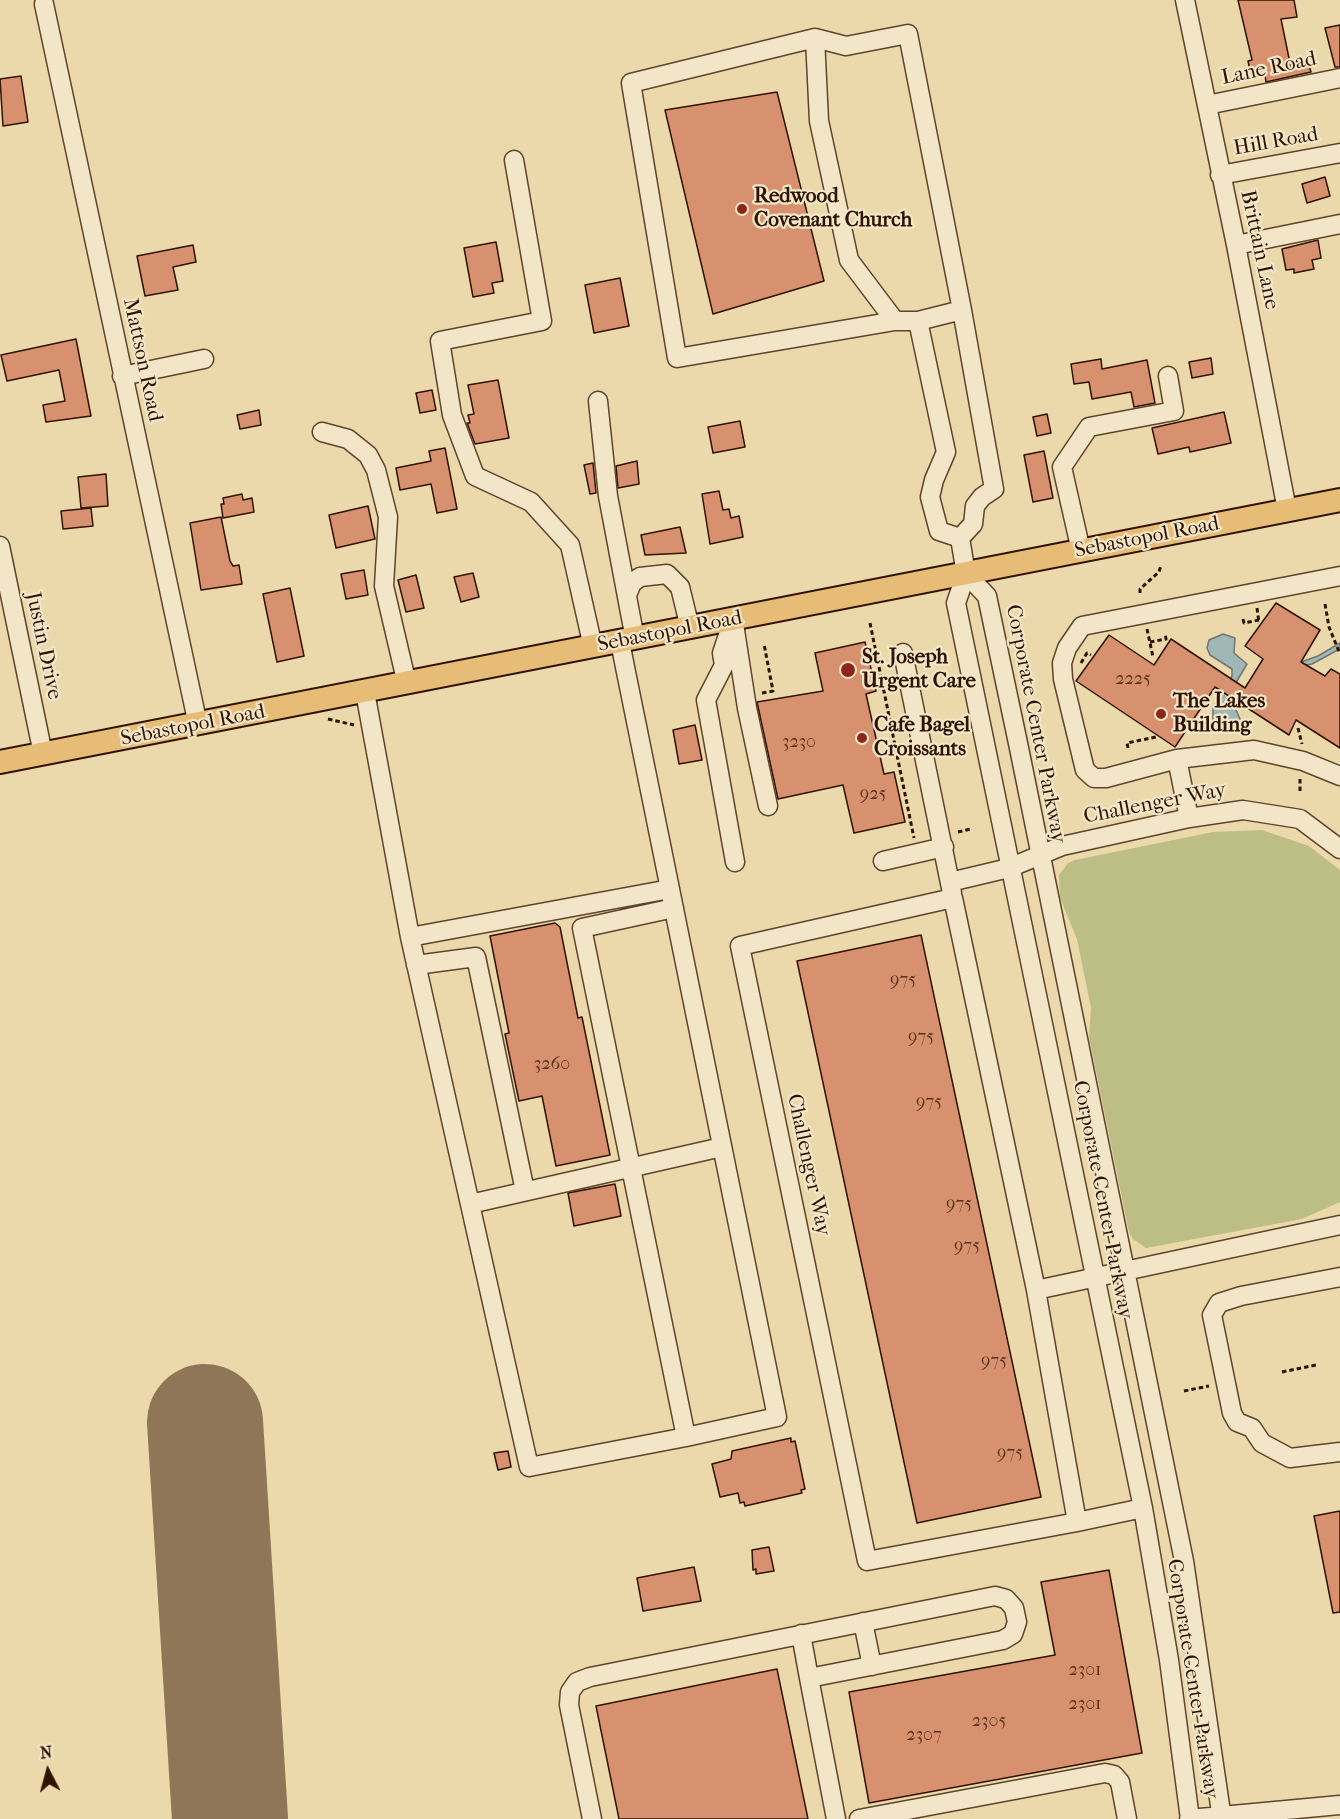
<!DOCTYPE html>
<html>
<head>
<meta charset="utf-8">
<style>
	body { margin:0 }
	#map { position:relative; width:1340px; height:1819px; overflow:hidden; background:#ecd9ab; font-family:"IM FELL French Canon",serif }
	canvas { display:block }
	.north { position:absolute; left:18px; top:1741px; width:60px; height:60px; -webkit-text-stroke:4px #f3e6c8; paint-order:stroke; rotate:354deg; font-size:16px; font-weight:700; line-height:24px; text-align:center; color:#2f1200 }
	.north::after { content:''; display:block; margin:auto; width:21px; height:27px; background:#2f1200; clip-path:polygon(50% 0,100% 100%,50% 72%,0 100%) }
</style>
</head>
<body>
<div id="map">
<canvas width="1340" height="1819"></canvas>
<div class="north">N</div>
</div>
<script>
const g = document.querySelector('canvas').getContext('2d');
g.lineJoin = 'round';
function fillPath(path, color) { g.fillStyle = color; g.fill(path, 'evenodd'); }
const toPath = rows => new Path2D(rows.map(r => 'M' + r).join(''));
function trace(path, color, width, dash) { g.strokeStyle = color; g.lineWidth = width; g.lineCap = dash ? 'butt' : 'round'; g.setLineDash(dash || []); g.stroke(path); }
function drawText(font, color, halo, rows, align = 'center') {
  g.font = font + ' "IM FELL French Canon",serif'; g.lineWidth = 4.5; g.setLineDash([]); g.textBaseline = 'middle'; g.strokeStyle = halo; g.fillStyle = color; for (const [text, x, y, turn = 0] of rows) {
    g.save(); g.translate(x, y); g.rotate((+turn || 0) * Math.PI / 180); g.textAlign = isNaN(turn) ? turn : align; if (halo) g.strokeText(text, 0, 0); g.fillText(text, 0, 0); g.restore();
  }
}
const green = toPath([
	[1262,830,1309,846,1340,870,1340,1202,1302,1219,1146,1248,1133,1239,1129,1232,1089,1037,1091,1008,1077,939,1060,898,1059,875,1068,863,1075,860,1213,832]
]);
const water = toPath([
	[1223,634,1235,638,1234,653,1247,664,1234,686,1233,703,1240,719,1232,725,1223,727,1213,721,1213,707,1232,676,1232,669,1210,655,1207,648,1209,640,1223,634],
	[1340,643,1340,649,1312,664,1306,665,1301,662,1318,656,1340,643]
]);
const taxiway = toPath([
	[224,1819,230,1817]
]);
const runway = toPath([
	[205,1422,230,1819]
]);
const building = toPath([
	[1238,0,1294,0,1297,17,1281,19,1291,68,1309,65,1311,72,1266,82,1265,75,1255,77,1251,75,1248,61,1252,60,1238,0],
	[1340,25,1340,67,1335,67,1325,28,1340,25],
	[21,76,28,122,3,126,0,79,21,76],
	[777,92,824,281,713,314,665,110,777,92],
	[1325,177,1330,196,1307,203,1302,184,1325,177],
	[1318,240,1321,258,1312,260,1314,269,1294,273,1294,269,1286,270,1282,249,1318,240],
	[496,242,503,281,492,283,494,293,473,297,464,248,496,242],
	[193,245,196,262,173,267,178,290,145,296,137,256,193,245],
	[620,278,629,326,594,333,585,285,620,278],
	[76,339,91,416,46,422,43,405,65,401,59,370,7,381,1,355,76,339],
	[1211,358,1213,374,1192,378,1189,362,1211,358],
	[1101,359,1102,369,1147,360,1155,403,1134,407,1131,392,1092,399,1089,382,1074,384,1071,364,1101,359],
	[498,380,509,438,475,444,467,423,470,423,468,415,474,414,468,385,498,380],
	[432,390,436,410,420,413,416,393,432,390],
	[259,410,261,425,240,429,237,415,259,410],
	[1224,412,1231,443,1190,452,1189,447,1158,454,1152,428,1224,412],
	[1047,414,1051,433,1037,436,1033,417,1047,414],
	[740,421,745,447,713,453,708,427,740,421],
	[445,448,457,509,437,513,431,484,400,490,396,468,431,461,429,451,445,448],
	[1044,451,1053,498,1033,502,1024,455,1044,451],
	[637,461,639,484,618,488,616,466,637,461],
	[593,463,596,493,590,494,584,465,593,463],
	[106,474,108,506,81,508,78,477,106,474],
	[719,491,723,510,729,509,731,518,739,516,743,537,710,544,702,494,719,491],
	[242,494,243,500,252,498,254,512,223,518,221,504,224,504,223,498,242,494],
	[368,506,375,539,336,548,329,515,368,506],
	[91,508,93,526,63,529,61,511,91,508],
	[221,517,230,561,233,566,239,565,242,584,201,590,190,523,221,517],
	[680,527,686,553,645,555,641,535,680,527],
	[364,570,368,595,346,599,341,574,364,570],
	[473,573,479,597,461,602,454,577,473,573],
	[416,575,424,608,406,612,398,580,416,575],
	[290,588,304,656,277,662,263,594,290,588],
	[1276,603,1320,630,1301,662,1325,676,1331,669,1340,674,1340,748,1296,720,1289,735,1215,687,1175,747,1076,681,1109,635,1154,665,1171,639,1245,688,1263,659,1245,646,1276,603],
	[865,642,876,691,866,694,884,774,894,772,905,822,854,833,843,785,778,799,757,702,823,691,815,653,865,642],
	[695,725,702,760,679,764,673,730,695,725],
	[555,923,560,927,578,1018,582,1017,610,1155,556,1166,542,1096,519,1101,505,1034,509,1033,490,936,555,923],
	[921,935,1041,1497,917,1523,797,961,921,935],
	[615,1184,621,1216,574,1226,568,1193,615,1184],
	[791,1438,791,1442,795,1441,805,1489,801,1490,802,1493,745,1506,744,1502,740,1503,738,1493,720,1497,712,1464,731,1459,732,1451,791,1438],
	[508,1451,511,1467,498,1470,494,1453,508,1451],
	[1340,1511,1340,1612,1333,1613,1314,1516,1340,1511],
	[769,1547,774,1571,756,1574,756,1569,753,1570,752,1550,769,1547],
	[694,1567,701,1601,643,1611,637,1578,694,1567],
	[1109,1570,1142,1753,869,1803,849,1692,1055,1655,1041,1582,1109,1570],
	[777,1669,808,1819,619,1819,596,1706,777,1669]
]);
const path = toPath([
	[1140,593,1140,589,1159,572,1161,565],
	[1325,604,1329,627,1340,654],
	[1257,608,1259,623],
	[1243,619,1244,623,1259,620],
	[870,623,914,838],
	[1147,629,1153,657],
	[1150,642,1166,639,1165,633],
	[1081,663,1087,653,1091,655],
	[762,693,773,691,764,644],
	[328,719,354,725],
	[1298,728,1302,744],
	[1128,748,1127,743,1156,737],
	[1300,779,1300,792],
	[958,832,971,829],
	[1282,1372,1316,1365],
	[1184,1391,1209,1386]
]);
const minor = toPath([
	[1185,0,1236,245,1287,510],
	[44,4,198,725],
	[815,38,819,121,849,260,895,321],
	[1207,105,1340,78],
	[514,160,542,321,440,341,452,415,475,476,531,502,570,545,593,647],
	[1220,175,1340,153],
	[1236,245,1340,224],
	[918,321,946,452,934,480,930,497,939,531,960,538],
	[122,376,204,359],
	[598,401,608,496,635,639],
	[322,432,348,439,368,455,376,470,388,517,384,586,407,684],
	[960,538,973,524,975,506,982,497,994,489,962,310,908,34,846,46,815,38,631,83,677,358,895,321,918,321,962,310],
	[960,538,966,574],
	[0,546,43,754],
	[1081,551,1062,467,1089,427,1174,411,1168,376],
	[966,574,987,596,1019,748,1184,1561,1222,1819],
	[966,574,956,603,1143,1508,1169,1660,1190,1819],
	[627,595,632,583,640,577,667,574,680,587,690,628],
	[733,620,722,653,724,665,706,700,735,862],
	[734,624,747,708,768,806],
	[620,642,626,672,777,1417,686,1437,582,928,674,908],
	[903,653,952,893],
	[365,692,410,937,670,889],
	[1177,759,1254,750,1303,761,1340,776],
	[1189,818,1177,759,1106,778,1094,778,1085,770,1063,679,1062,663,1067,648,1082,626,1340,576],
	[883,861,944,847],
	[950,882,1009,868,1062,846,1189,818,1243,810,1300,819,1340,849],
	[410,937,529,1467,686,1437],
	[416,965,476,957,525,1191],
	[470,1204,722,1147],
	[1340,1277,1241,1296,1219,1303,1212,1315,1232,1413,1237,1422,1252,1428,1262,1443,1290,1458,1340,1452],
	[1036,1290,953,898,740,946,867,1561,1077,1522,1036,1290,1340,1225],
	[1077,1522,1143,1508],
	[863,1622,872,1666],
	[801,1634,809,1678],
	[592,1819,569,1705,570,1692,577,1682,590,1677,995,1596,1006,1599,1014,1608,1017,1622,1013,1634,1003,1640,809,1678,836,1819],
	[859,1819,1105,1773,1114,1775,1120,1782,1127,1819],
	[1189,1819,1340,1805]
]);
const major = toPath([
	[0,762,1340,500]
]);
const markers = [
	[742,209,6,"#8f2418"],
	[848,670,8,"#8f2418"],
	[1161,714,6,"#8f2418"],
	[862,738,6,"#8f2418"]
];
const numberNames = [
	["2225",1133,680],
	["3230",799,743],
	["925",873,795],
	["975",903,981],
	["975",921,1038],
	["3260",552,1065],
	["975",929,1103],
	["975",959,1205],
	["975",967,1247],
	["975",994,1362],
	["975",1010,1454],
	["2301",1085,1671],
	["2301",1085,1705],
	["2305",989,1722],
	["2307",924,1736]
];
const streetNames = [
	["Lane Road",1269,69,-12],
	["Hill Road",1276,142,-10],
	["Brittain Lane",1259,250,78],
	["Mattson Road",142,360,78],
	["Sebastopol Road",1147,538,-11],
	["Sebastopol Road",670,632,-11],
	["Justin Drive",43,646,78],
	["Corporate Center Parkway",1035,724,79],
	["Sebastopol Road",193,726,-11],
	["Challenger Way",1155,804,-11],
	["Challenger Way",808,1165,78],
	["Corporate Center Parkway",1102,1200,79],
	["Corporate Center Parkway",1192,1679,81]
];
const poiNames = [
	["Redwood",754,197],
	["Covenant Church",754,221],
	["St. Joseph",862,658],
	["Urgent Care",862,682],
	["The Lakes",1173,702],
	["Building",1173,726],
	["Cafe Bagel",874,726],
	["Croissants",874,750]
];
fillPath(green, '#bdbe85');
fillPath(water, '#9fb7b6');
trace(water, '#72756d', 1.5);
trace(taxiway, '#8e7656', 46);
trace(runway, '#8e7656', 116);
fillPath(building, '#d8916e');
trace(building, '#2f1200', 1.5);
trace(minor, '#5e442b', 21);
trace(major, '#2f1200', 26);
trace(path, '#2f1200', 3, [4.5, 3]);
trace(minor, '#f3e6c8', 18);
trace(major, '#e6bc76', 22);
for (const [x, y, r, color] of markers) { const dot = new Path2D(); dot.arc(x, y, r, 0, 2 * Math.PI); g.fillStyle = color; g.fill(dot); trace(dot, '#f3e6c8', 2); }
drawText('18px', '#59321c', null, numberNames);
drawText('21px', '#2f1200', '#f3e6c8', streetNames);
drawText('bold 21px', '#2f1200', '#f3e6c8', poiNames, 'left');
</script>
</body>
</html>
